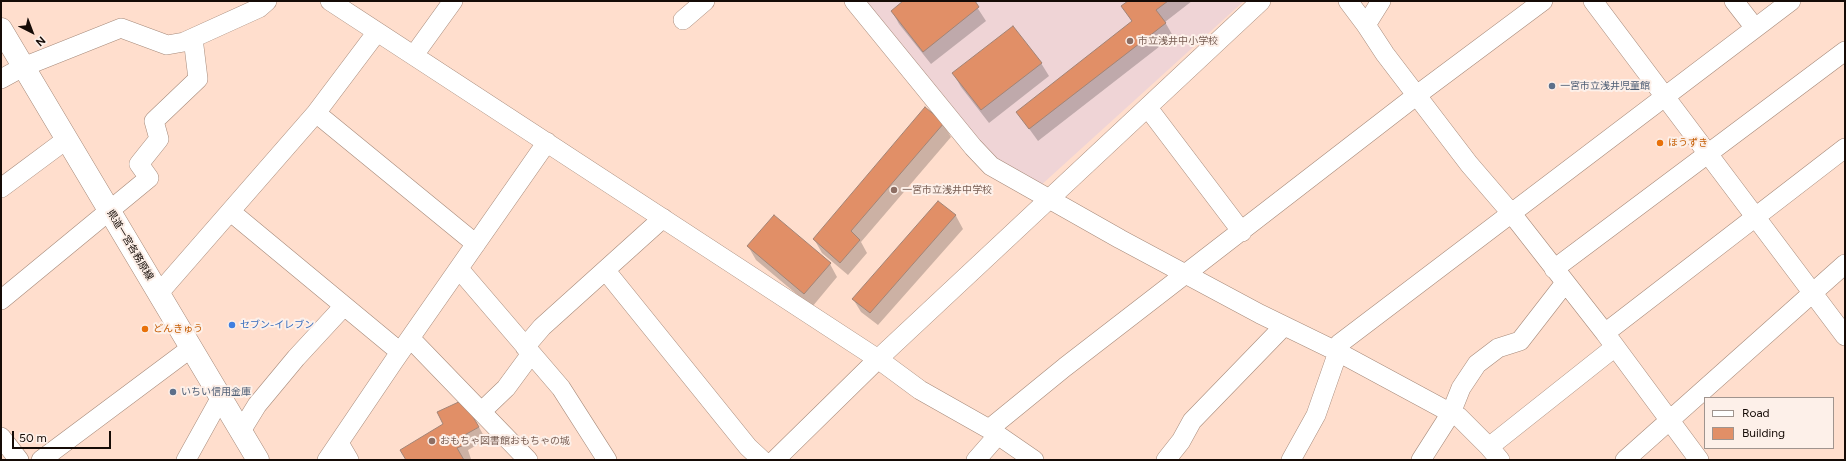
<!DOCTYPE html>
<html>
<head>
<meta charset="utf-8">
<style>
	body { margin:0 }
	#map { position:relative; width:1846px; height:461px; overflow:hidden; background:#ffdecd; font-family:Figtree,sans-serif }
	canvas { display:block }
	.frame { position:absolute; inset:0; border:2px solid #150b06; pointer-events:none }
	.legend { position:absolute; left:1704px; top:397px; width:130px; height:52px; box-sizing:border-box; background:#fdf0e9; border:1px solid #a0948e; margin:0; padding:5px 7px; list-style:none; font-size:12px; color:#150b06 }
	.legend li { display:flex; align-items:center; gap:8px; height:20px }
	.legend b { width:20px; border:1px solid #a0948e }
	.north { position:absolute; left:12px; top:12px; width:40px; height:40px; -webkit-text-stroke:3px #fdf0e9; paint-order:stroke; rotate:138deg; font-size:11px; font-weight:700; line-height:16px; text-align:center; color:#150b06 }
	.north::after { content:''; display:block; margin:auto; width:14px; height:18px; background:#150b06; clip-path:polygon(50% 0,100% 100%,50% 72%,0 100%) }
	.scale { position:absolute; left:12px; top:431px; width:99px; height:18px; box-sizing:border-box; border:2px solid #150b06; border-top:0; padding-left:5px; font-size:12px; line-height:14px; white-space:nowrap; color:#150b06; -webkit-text-stroke:3px #fdf0e9; paint-order:stroke }
</style>
</head>
<body>
<div id="map">
<canvas width="1846" height="461"></canvas>
<div class="frame"></div>
<ul class="legend">
<li><b style="height:5px;background:#fff"></b>Road</li>
<li><b style="height:11px;background:#e18f67"></b>Building</li>
</ul>
<div class="north">N</div>
<div class="scale">50 m</div>
</div>
<script>
const g = document.querySelector('canvas').getContext('2d');
g.lineJoin = 'round';
function fillPath(path, color) { g.fillStyle = color; g.fill(path, 'evenodd'); }
const toPath = rows => new Path2D(rows.map(r => 'M' + r).join(''));
function trace(path, color, width, dash) { g.strokeStyle = color; g.lineWidth = width; g.lineCap = dash ? 'butt' : 'round'; g.setLineDash(dash || []); g.stroke(path); }
function drawText(font, color, halo, rows, align = 'center') {
  g.font = font + ' Figtree,"Noto Sans JP",sans-serif'; g.lineWidth = 4; g.setLineDash([]); g.textBaseline = 'middle'; g.strokeStyle = halo; g.fillStyle = color; for (const [text, x, y, turn = 0] of rows) {
    g.save(); g.translate(x, y); g.rotate((+turn || 0) * Math.PI / 180); g.textAlign = isNaN(turn) ? turn : align; if (halo) g.strokeText(text, 0, 0); g.fillText(text, 0, 0); g.restore();
  }
}
const education = toPath([
	[862,1,1244,1,1039,187,992,157]
]);
const shadow = toPath([
	[904,1,973,1,986,21,931,64,899,24,892,11],
	[1130,1,1192,1,1165,22,1173,36,1038,141,1017,112,1132,22,1123,7],
	[1041,63,1049,76,989,123,961,87,953,73],
	[943,124,951,137,861,242,867,253,848,275,822,253,814,239],
	[938,203,956,216,963,229,878,325,861,312,853,299],
	[748,246,830,264,837,277,812,307,756,260],
	[479,427,486,440,468,450,471,459,467,460,406,460]
]);
const building = toPath([
	[903,1,975,1,979,7,923,52,891,11,903,1],
	[1128,1,1168,1,1156,10,1166,23,1029,129,1016,112,1132,21,1121,6,1128,1],
	[1013,26,1042,63,981,110,952,73,1013,26],
	[925,107,944,123,851,231,860,240,840,263,813,239,925,107],
	[938,201,956,215,870,313,852,299,938,201],
	[774,215,831,263,804,294,747,246,774,215],
	[463,400,479,427,461,437,464,445,457,448,464,460,406,460,400,450,443,424,437,412,463,400]
]);
const minor = toPath([
	[330,1,878,359,920,390,989,429,1034,460],
	[854,1,973,147,991,166,1120,239,1260,314,1338,352,1451,413,1459,417,1489,447,1500,460],
	[1348,1,1366,25,1385,54,1469,164,1512,214,1605,333,1699,460],
	[1593,1,1845,336],
	[1734,1,1755,28],
	[683,20,705,1],
	[1366,25,1381,1],
	[414,55,453,1],
	[1,79,23,67,121,28,167,45,184,42,259,8,267,1],
	[1148,108,1242,232],
	[316,113,476,244],
	[1,188,67,139],
	[231,212,400,352],
	[459,269,561,388,607,460],
	[1554,269,1845,51],
	[606,271,748,447,762,460],
	[159,293,316,113,377,32],
	[1,300,149,178,139,164,159,139,154,121,198,79,193,38],
	[1605,333,1845,148],
	[410,338,528,460],
	[525,347,542,327,663,218],
	[482,411,506,388,531,354],
	[989,429,1065,367,1417,95,1543,1],
	[241,431,257,405,296,358,344,306],
	[1,437,19,460],
	[339,443,349,460],
	[1489,447,1615,347],
	[41,460,191,348],
	[186,460,221,397],
	[327,460,394,361,547,142],
	[775,460,878,359,1261,1],
	[976,460,998,435],
	[1166,460,1181,441,1192,421,1284,326],
	[1291,460,1316,415,1338,352,1339,344,1791,1],
	[1421,460,1451,413,1461,388,1477,364,1498,348,1520,341,1565,283],
	[1625,460,1845,264]
]);
const major = toPath([
	[1,29,258,460]
]);
const markers = [
	[1130,41,4,"#8d6e63"],
	[1552,86,4,"#5c6f8a"],
	[1660,143,4,"#e8710a"],
	[894,190,4,"#8d6e63"],
	[232,325,4,"#3f7fe0"],
	[145,329,4,"#e8710a"],
	[173,392,4,"#5c6f8a"],
	[432,441,4,"#8d6e63"]
];
const educationNames = [
	["市立浅井中小学校",1138,41],
	["一宮市立浅井中学校",902,190],
	["おもちゃ図書館おもちゃの城",440,441]
];
const serviceNames = [
	["一宮市立浅井児童館",1560,86],
	["いちい信用金庫",181,392]
];
const foodNames = [
	["ほうずき",1668,143],
	["どんきゅう",153,329]
];
const streetNames = [
	["県道一宮各務原線",130,245,59]
];
const shopNames = [
	["セブン-イレブン",240,325]
];
fillPath(education, '#efd4d6');
fillPath(shadow, '#0003');
fillPath(building, '#e18f67');
trace(building, '#a38476', 1);
trace(minor, '#a68979', 20);
trace(major, '#a68979', 23);
trace(minor, '#fff', 19);
trace(major, '#fff', 22);
for (const [x, y, r, color] of markers) { const dot = new Path2D(); dot.arc(x, y, r, 0, 2 * Math.PI); g.fillStyle = color; g.fill(dot); trace(dot, '#fdf0e9', 1.5); }
drawText('10px', '#785e54', '#fdf0e9', educationNames, 'left');
drawText('10px', '#4e5e75', '#fdf0e9', serviceNames, 'left');
drawText('10px', '#c56008', '#fdf0e9', foodNames, 'left');
drawText('10px', '#150b06', '#fdf0e9', streetNames);
drawText('10px', '#366cbe', '#fdf0e9', shopNames, 'left');
</script>
</body>
</html>
